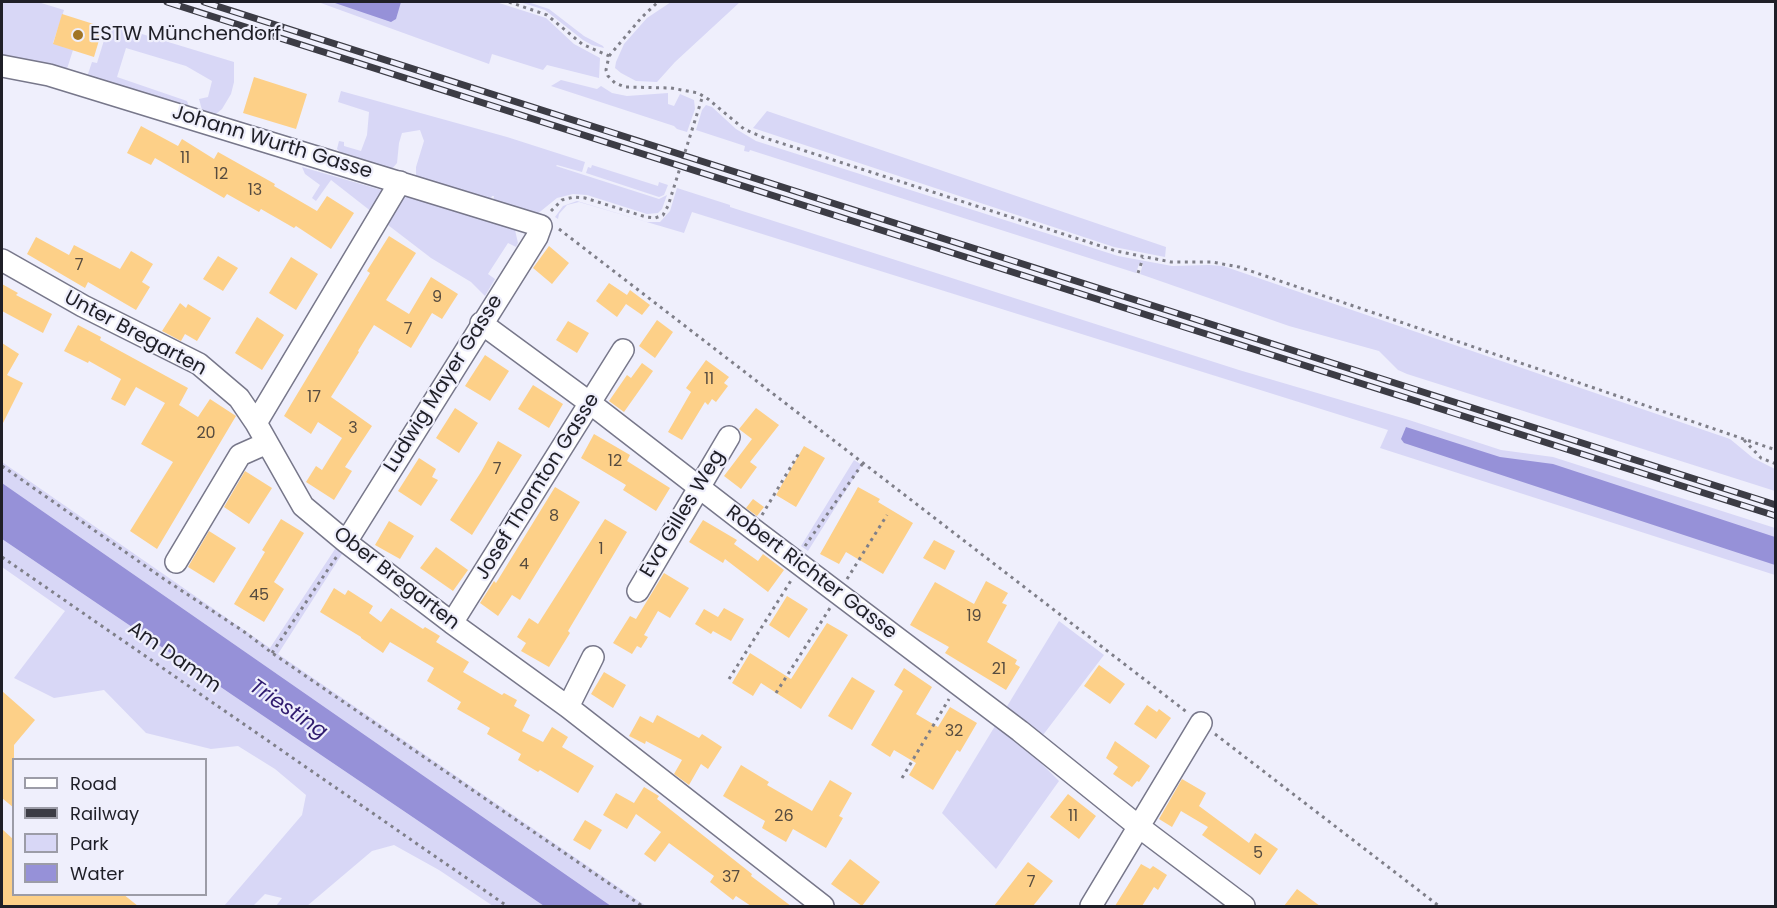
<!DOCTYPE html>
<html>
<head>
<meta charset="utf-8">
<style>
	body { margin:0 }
	#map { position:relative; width:1777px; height:908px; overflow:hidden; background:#efeffc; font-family:Poppins,sans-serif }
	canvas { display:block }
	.frame { position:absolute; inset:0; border:3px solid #1f1f27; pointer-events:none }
	.legend { position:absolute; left:12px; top:758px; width:195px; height:138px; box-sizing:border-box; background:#efeffc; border:2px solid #9c9ca7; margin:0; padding:8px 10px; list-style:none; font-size:18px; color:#1f1f27 }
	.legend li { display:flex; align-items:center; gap:12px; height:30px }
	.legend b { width:30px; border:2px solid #9c9ca7 }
</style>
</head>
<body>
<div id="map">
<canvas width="1777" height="908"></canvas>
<div class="frame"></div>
<ul class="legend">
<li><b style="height:8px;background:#fff"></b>Road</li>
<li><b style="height:8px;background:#3c3c45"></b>Railway</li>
<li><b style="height:16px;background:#d8d7f6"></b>Park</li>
<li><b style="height:16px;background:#9691d8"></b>Water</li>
</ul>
</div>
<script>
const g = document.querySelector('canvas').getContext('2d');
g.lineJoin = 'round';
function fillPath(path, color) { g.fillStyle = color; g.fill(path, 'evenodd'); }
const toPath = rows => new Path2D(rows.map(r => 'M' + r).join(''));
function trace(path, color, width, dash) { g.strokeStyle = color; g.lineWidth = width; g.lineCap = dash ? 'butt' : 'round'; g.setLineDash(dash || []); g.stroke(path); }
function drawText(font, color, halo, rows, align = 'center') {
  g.font = font + ' Poppins,sans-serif'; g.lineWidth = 4.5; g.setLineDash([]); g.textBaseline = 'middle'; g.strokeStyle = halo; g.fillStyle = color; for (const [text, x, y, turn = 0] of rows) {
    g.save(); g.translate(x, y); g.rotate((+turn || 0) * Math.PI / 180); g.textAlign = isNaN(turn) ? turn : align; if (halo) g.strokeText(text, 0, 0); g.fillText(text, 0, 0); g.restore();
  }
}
const green = toPath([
	[2,2,38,2,64,10,53,43,73,50,66,72,2,59],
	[318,2,496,2,546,18,574,44,600,58,599,78,547,65,543,70,492,54,489,64],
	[520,2,528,2,549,9,584,36,603,46,604,48,592,45,583,40,545,10],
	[671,2,740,2,675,62,657,82,636,81,621,73,615,68,616,62,624,44,647,18],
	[109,24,234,62,234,82,231,94,222,109,216,114,211,116,202,110,199,99,208,97,212,81,186,66,126,48,117,77,187,101,190,109,87,77,92,62,97,63],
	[561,80,597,89,601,86,612,93,627,96,668,93,668,104,674,106,680,94,694,100,695,109,687,132,677,129,674,126,551,86],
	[341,91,507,137,585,162,582,172,557,165,556,166,659,199,667,195,662,209,658,213,647,214,587,195,573,194,557,198,536,215,493,202,494,196,492,196,490,201,416,177,416,167,424,141,420,130,402,133,399,143,397,163,391,170,343,155,337,149,339,141,344,142,344,146,361,151,367,135,369,112,338,102],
	[706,105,712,107,736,129,756,141,1118,256,1172,266,1209,265,1223,266,1730,439,1753,458,1775,469,1775,491,1407,374,1398,370,1379,351,1289,326,1140,274,1143,264,1139,264,1136,273,750,150,749,152,744,151,745,146,696,130,702,110],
	[767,111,1166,247,1165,257,1114,247,753,128],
	[592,165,658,186,659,182,668,185,664,195,659,197,586,173,588,167,591,168],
	[302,167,385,191,372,212,331,180,316,201,312,198,320,185,305,174],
	[677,188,730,205,730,207,1239,370,1409,420,1501,450,1553,457,1775,528,1775,575,1380,448,1388,430,692,212,684,233,579,202,567,205,559,214,558,219,555,217,563,206,577,201,647,222,660,222,670,211],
	[399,194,515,230,518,243,516,247,508,243,488,274,495,279,485,296,471,282,431,258,388,225,380,226],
	[854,460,862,465,808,551,801,546],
	[2,462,270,648,337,546,344,551,278,654,646,906,611,906,2,483],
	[2,539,544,906,493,906,439,870,394,845,372,851,307,906,276,906,282,898,265,894,253,906,224,906,302,815,306,795,275,769,238,746,211,749,146,733,104,690,54,698,14,678,65,611,2,567],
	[1059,621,1104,655,1030,752,1059,781,996,869,942,813]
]);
const water = toPath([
	[332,2,401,2,396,19,391,22],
	[1406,427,1500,457,1553,464,1775,537,1775,565,1404,443,1401,439],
	[2,483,611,906,544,906,2,539]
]);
const building = toPath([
	[62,14,103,27,94,57,53,44],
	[254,77,307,94,296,129,243,113],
	[141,126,178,146,182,139,214,159,218,152,275,184,274,186,317,211,327,196,354,213,331,249,296,226,294,228,261,209,259,212,227,194,224,198,155,158,151,165,127,153],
	[389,236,416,253,386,300,409,314,431,277,458,294,442,319,432,313,411,348,374,325,358,351,359,352,331,397,372,426,345,467,352,471,334,500,306,482,316,466,322,470,342,438,318,422,311,434,284,416,370,273,367,271],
	[36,237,69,255,74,245,120,269,131,251,153,264,142,282,150,287,136,310,88,282,85,288,27,254],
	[549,246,569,263,552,284,533,268],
	[218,256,238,268,223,291,203,279],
	[291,257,318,274,296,310,269,293],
	[609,283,627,295,630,290,650,305,642,315,626,304,617,317,596,301],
	[2,284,18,293,16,295,52,314,43,333,2,311],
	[180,303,186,308,188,304,211,318,197,341,185,334,181,341,162,331],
	[257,317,284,335,262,370,235,353],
	[657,320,673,332,655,358,639,346],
	[568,321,589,333,577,353,556,340],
	[78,325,101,337,100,340,188,388,179,405,198,417,210,399,236,416,157,549,130,531,173,462,141,444,165,403,136,387,125,406,111,399,121,379,89,361,88,363,64,351],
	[2,343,19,354,7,375,23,383,2,425],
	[485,355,509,371,490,401,465,386],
	[706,360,729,377,724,383,728,386,716,402,712,399,708,405,705,402,682,440,668,432,691,392,686,388],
	[642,363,653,371,624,412,609,401,627,375,631,378],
	[533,385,563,404,549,428,518,409],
	[455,408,478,423,459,453,436,438],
	[756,408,779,425,750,462,757,467,741,489,724,476,752,439,739,429],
	[594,434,630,455,627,461,670,488,656,511,623,490,626,485,581,458],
	[498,441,522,455,472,535,450,520,481,472],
	[804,446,825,458,796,507,776,495],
	[419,458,436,469,432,477,438,480,421,506,398,491],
	[245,471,272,488,249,524,224,507],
	[555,487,580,502,520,600,512,595,498,616,480,603,494,581,496,583],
	[858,487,880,499,878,502,913,523,883,574,846,552,839,564,820,554],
	[753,499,764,507,757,516,746,508],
	[281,519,304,533,274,582,284,589,264,622,234,604,265,552,262,550],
	[605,519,627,532,568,631,570,633,549,667,521,651,526,643,517,637,529,618,538,624],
	[703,520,737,540,734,544,758,561,763,554,784,570,768,592,725,559,723,563,689,542],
	[389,521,414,536,400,559,375,545],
	[209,531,236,548,214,583,188,567],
	[934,540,955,551,945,570,923,558],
	[436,547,468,570,453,591,420,568],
	[664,573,689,588,670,618,658,611,644,635,648,637,641,648,637,646,632,654,613,643,630,616,636,619],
	[986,581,1008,593,1002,603,1007,605,987,642,1017,660,1015,664,1020,667,1006,690,945,653,949,647,910,625,935,582,974,604],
	[334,588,345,595,348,590,373,606,369,613,381,622,391,608,423,629,425,627,440,636,436,642,469,662,463,672,502,695,504,693,517,700,514,706,530,715,522,731,543,742,552,727,568,737,562,747,594,766,578,793,540,770,538,772,518,760,521,754,487,734,490,728,457,709,461,702,427,681,434,668,390,642,383,653,361,638,361,637,320,612],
	[787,596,808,609,789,638,769,625],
	[724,608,744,619,731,641,713,631,711,634,695,624,704,609,718,617],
	[827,623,848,635,801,709,761,683,753,696,732,683,750,653,791,679],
	[1099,665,1125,684,1110,704,1084,686],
	[904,668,932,687,916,714,938,727,950,707,977,723,960,752,957,750,933,790,909,775,916,763,894,750,890,757,871,745,903,691,894,685],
	[604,672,626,685,613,708,591,694],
	[852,677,875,691,852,730,828,716],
	[2,691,35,720,14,745,14,808,2,798],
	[1147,705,1157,712,1159,709,1171,718,1156,739,1134,724],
	[657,715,699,738,702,734,722,747,708,769,701,764,689,785,674,774,682,760,646,741,645,744,629,736,640,716,653,723],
	[1115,741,1150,766,1139,782,1137,781,1132,787,1113,774,1118,767,1106,758],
	[741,765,769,782,767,785,812,811,830,780,852,793,839,816,843,818,826,848,793,829,786,842,762,828,765,821,723,796],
	[1182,779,1206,793,1199,806,1249,843,1255,833,1278,849,1260,875,1202,835,1208,827,1181,811,1172,827,1159,819],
	[644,787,659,796,657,799,752,874,751,876,791,906,751,906,736,896,733,900,710,882,714,876,669,843,655,862,644,854,661,832,636,814,627,829,603,815,616,793,634,803],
	[1068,794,1096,816,1079,839,1050,817],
	[585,820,602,830,590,850,573,840],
	[2,829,14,840,14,894,123,894,138,906,2,906],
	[850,859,880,882,862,906,831,884],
	[1028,862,1053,881,1033,906,994,906],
	[1141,864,1150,869,1153,866,1167,875,1158,890,1154,887,1142,906,1115,906],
	[1297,889,1320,906,1284,906]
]);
const path = toPath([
	[509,2,547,15,582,44,609,56,606,70,608,76,615,83,625,87,671,88,698,93,708,99,744,129,762,137,1116,251,1171,262,1212,262,1239,267,1776,450],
	[609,56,642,17,658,2],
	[551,211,562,200,574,197,585,198,646,217,655,218,663,215,668,206,703,95],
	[559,229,1188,713],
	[1138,273,1143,258],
	[1744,440,1761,458,1776,464],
	[2,466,164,579,246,633,272,653,642,906],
	[762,515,799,453],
	[805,546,863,463],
	[2,557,507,906],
	[847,579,887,515],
	[272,653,337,556],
	[729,679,792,579],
	[776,693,830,608],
	[1215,734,1439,906],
	[902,778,949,699]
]);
const minor = toPath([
	[2,66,49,75,541,226,537,237,346,542],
	[2,260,83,306,199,364,239,398,256,423,303,506,346,542,452,623,568,707,823,906],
	[481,323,590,403,753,529,1020,731,1138,826,1244,906],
	[256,423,400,182],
	[176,562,240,455,267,443],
	[638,591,729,437],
	[452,623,623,350],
	[568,707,593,657],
	[1091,906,1201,723]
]);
const rail = toPath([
	[167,2,1776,516],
	[204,2,1776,505]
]);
const markers = [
	[78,35,6,"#a17525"]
];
const numberNames = [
	["11",185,159],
	["12",221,175],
	["13",255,191],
	["7",79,266],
	["9",437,298],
	["7",408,330],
	["11",709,380],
	["17",314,398],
	["3",353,429],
	["20",206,434],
	["12",615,462],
	["7",497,470],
	["8",554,517],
	["1",601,550],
	["4",524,565],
	["45",259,596],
	["19",974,617],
	["21",999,670],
	["32",954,732],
	["26",784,817],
	["11",1073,817],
	["5",1258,854],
	["37",731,878],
	["7",1031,883]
];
const poiNames = [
	["ESTW Münchendorf",90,35]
];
const streetNames = [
	["Johann Wurth Gasse",272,143,17],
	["Unter Bregarten",135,334,28],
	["Ludwig Mayer Gasse",444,384,-58],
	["Josef Thornton Gasse",538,487,-58],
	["Eva Gilles Weg",683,514,-59],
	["Robert Richter Gasse",811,573,37],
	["Ober Bregarten",396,579,38],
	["Am Damm",174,658,35]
];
const waterNames = [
	["Triesting",288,710,34]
];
fillPath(green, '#d8d7f6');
fillPath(water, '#9691d8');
fillPath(building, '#fdd088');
trace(minor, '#77778a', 24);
trace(path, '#7f7f89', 3, [3, 4.5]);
trace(minor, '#fff', 21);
trace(rail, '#3c3c45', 7);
trace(rail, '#efeffc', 4.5, [14]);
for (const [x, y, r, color] of markers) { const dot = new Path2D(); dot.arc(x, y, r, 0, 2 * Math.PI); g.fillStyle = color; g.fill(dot); trace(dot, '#efeffc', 2); }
drawText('16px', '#564b3f', null, numberNames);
drawText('20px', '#1f1f27', '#efeffc', poiNames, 'left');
drawText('20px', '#1f1f27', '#efeffc', streetNames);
drawText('italic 21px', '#2f1b6e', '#efeffc', waterNames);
</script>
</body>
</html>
